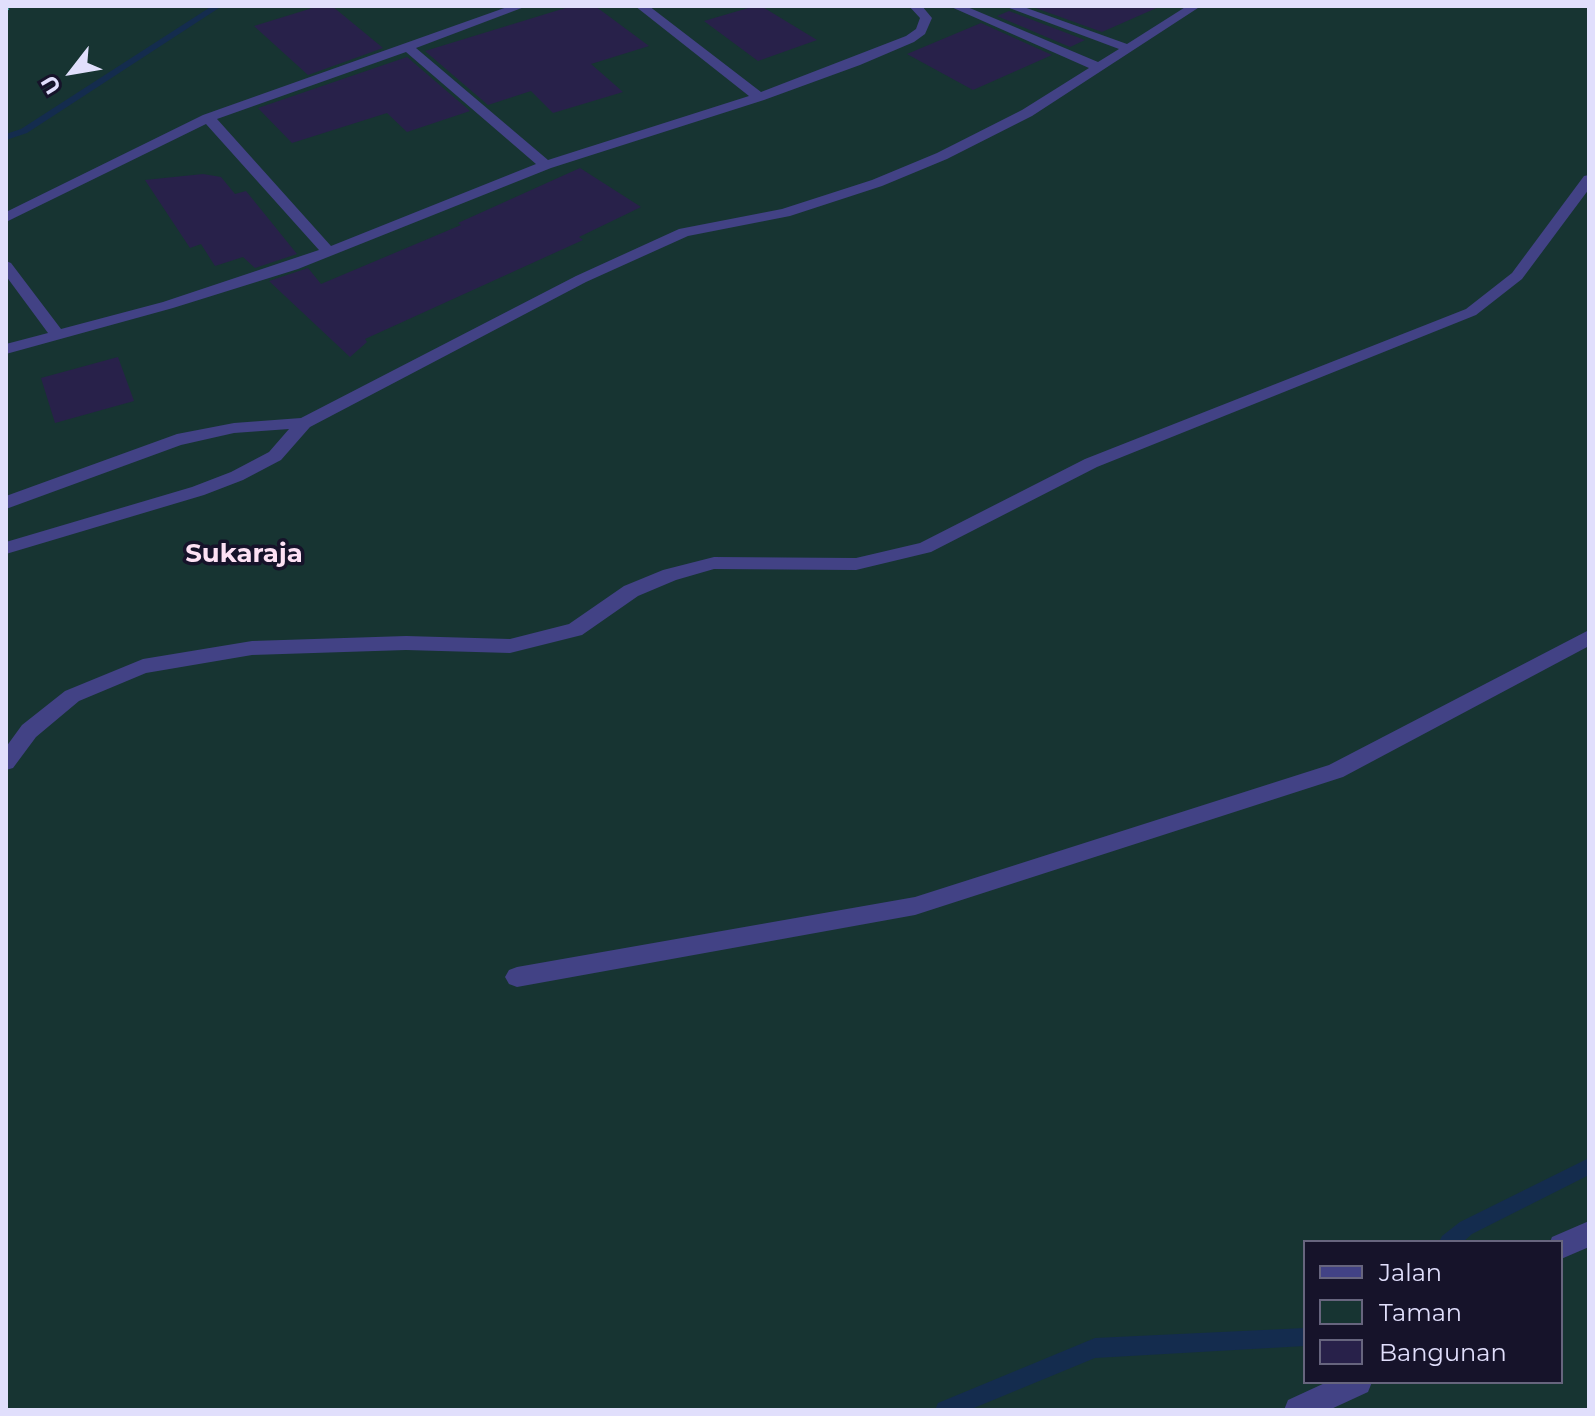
<!DOCTYPE html>
<html>
<head>
<meta charset="utf-8">
<style>
	body { margin:0 }
	#map { position:relative; width:1595px; height:1416px; overflow:hidden; background:#16132a; font-family:Montserrat,sans-serif }
	canvas { display:block }
	.frame { position:absolute; inset:0; border:8px solid #e1dffc; pointer-events:none }
	.legend { position:absolute; left:1303px; top:1240px; width:260px; height:144px; box-sizing:border-box; background:#16132a; border:2px solid #67657e; margin:0; padding:10px 14px; list-style:none; font-size:24px; color:#e1dffc }
	.legend li { display:flex; align-items:center; gap:16px; height:40px }
	.legend b { width:40px; border:2px solid #67657e }
	.north { position:absolute; left:32px; top:32px; width:80px; height:80px; -webkit-text-stroke:6px #16132a; paint-order:stroke; rotate:239deg; font-size:22px; font-weight:700; line-height:32px; text-align:center; color:#e1dffc }
	.north::after { content:''; display:block; margin:auto; width:28px; height:36px; background:#e1dffc; clip-path:polygon(50% 0,100% 100%,50% 72%,0 100%) }
</style>
</head>
<body>
<div id="map">
<canvas width="1595" height="1416"></canvas>
<div class="frame"></div>
<ul class="legend">
<li><b style="height:10px;background:#424285"></b>Jalan</li>
<li><b style="height:22px;background:#173432"></b>Taman</li>
<li><b style="height:22px;background:#28214a"></b>Bangunan</li>
</ul>
<div class="north">U</div>
</div>
<script>
const g = document.querySelector('canvas').getContext('2d');
g.lineJoin = 'round';
function fillPath(path, color) { g.fillStyle = color; g.fill(path, 'evenodd'); }
const toPath = rows => new Path2D(rows.map(r => 'M' + r).join(''));
function trace(path, color, width, dash) { g.strokeStyle = color; g.lineWidth = width; g.lineCap = dash ? 'butt' : 'round'; g.setLineDash(dash || []); g.stroke(path); }
function drawText(font, color, halo, rows, align = 'center') {
  g.font = font + ' Montserrat,sans-serif'; g.lineWidth = 7; g.setLineDash([]); g.textBaseline = 'middle'; g.strokeStyle = halo; g.fillStyle = color; for (const [text, x, y, turn = 0] of rows) {
    g.save(); g.translate(x, y); g.rotate((+turn || 0) * Math.PI / 180); g.textAlign = isNaN(turn) ? turn : align; if (halo) g.strokeText(text, 0, 0); g.fillText(text, 0, 0); g.restore();
  }
}
const green = toPath([
	[6,6,1589,6,1589,1410,6,1410],
	[1305,1242,1561,1242,1561,1382,1305,1382]
]);
const stream = toPath([
	[212,6,222,6,27,133,6,140,6,134,21,129,212,6],
	[1589,1158,1589,1175,1472,1234,1463,1242,1439,1242,1442,1236,1460,1222,1589,1158],
	[1305,1328,1305,1346,1095,1358,969,1410,935,1410,938,1403,1095,1338,1305,1328]
]);
const building = toPath([
	[319,6,332,6,383,48,308,75,254,26],
	[572,6,595,6,649,46,591,64,623,92,553,113,531,91,488,105,425,51],
	[755,6,761,6,817,40,758,61,704,21],
	[1030,6,1161,6,1102,32],
	[1009,11,1085,40,1070,47,997,16],
	[981,23,1052,55,973,90,907,54],
	[407,57,470,111,407,132,387,113,292,143,258,108],
	[580,168,641,207,579,237,583,240,365,339,367,342,350,357,269,281,308,268,321,284,461,225,458,223],
	[203,174,221,177,235,194,246,191,297,254,255,268,243,257,215,266,201,244,190,248,145,180],
	[118,357,134,401,55,423,41,378]
]);
const path = toPath([
	[6,10,11,6]
]);
const minor = toPath([
	[510,6,527,6,416,48,548,160,749,96,635,6,649,6,761,92,906,36,916,29,920,18,909,6,922,6,932,18,925,34,914,42,860,65,764,100,551,168,298,269,173,308,6,354,6,344,48,333,6,276,6,261,11,263,61,329,163,302,319,250,206,124,6,222,6,212,203,115,510,6],
	[406,52,536,164,331,246,217,119,406,52],
	[949,6,965,6,1098,62,1119,49,1004,6,1021,6,1127,44,1187,6,1201,6,1032,116,947,159,882,186,790,216,688,236,586,282,310,427,281,460,243,480,204,495,6,554,6,542,192,487,231,472,269,452,289,429,234,433,181,445,6,509,6,496,177,434,234,423,301,418,576,276,679,229,782,209,872,180,937,153,1022,110,1089,68,949,6],
	[1589,175,1589,189,1522,279,1476,315,1097,467,931,552,856,570,714,569,676,580,638,596,582,635,510,653,406,650,252,655,146,673,79,701,36,737,13,768,6,770,6,747,22,725,65,691,143,659,252,641,406,636,510,639,569,624,624,586,663,570,714,557,856,558,920,543,1085,459,1466,309,1512,273,1584,176,1589,175],
	[1589,630,1589,646,1343,777,915,915,517,987,509,984,505,977,509,970,517,967,915,897,1329,765,1589,630],
	[1589,1221,1589,1247,1561,1259,1561,1242,1550,1242,1552,1237,1589,1221],
	[1327,1382,1372,1382,1368,1392,1329,1410,1284,1410,1288,1400,1327,1382]
]);
const quarterNames = [
	["Sukaraja",244,554]
];
fillPath(green, '#173432');
fillPath(stream, '#142c4e');
fillPath(building, '#28214a');
trace(path, '#3bb4a8', 3, [3, 4]);
fillPath(minor, '#424285');
drawText('bold 26px', '#fde1f4', '#16132a', quarterNames);
</script>
</body>
</html>
